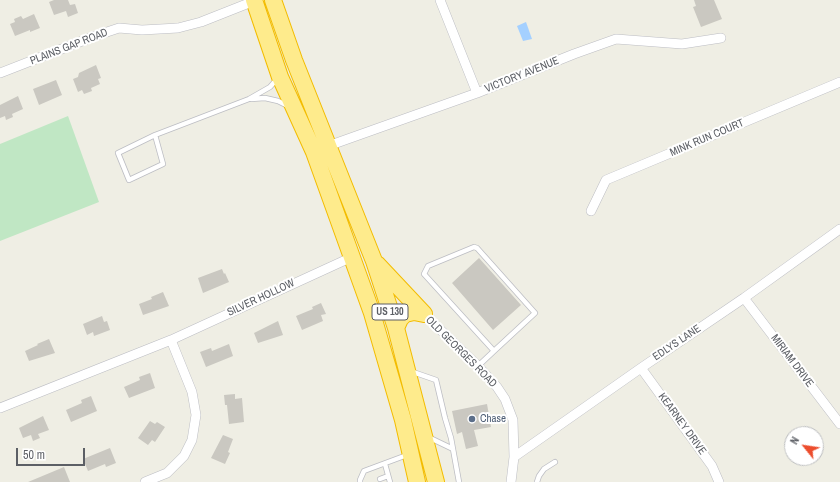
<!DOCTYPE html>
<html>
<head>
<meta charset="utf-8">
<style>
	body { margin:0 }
	#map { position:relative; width:840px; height:482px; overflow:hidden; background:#efeee4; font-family:"Archivo Narrow",sans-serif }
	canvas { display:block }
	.north { position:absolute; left:784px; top:426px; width:40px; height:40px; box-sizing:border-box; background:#fff; border:1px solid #bebfc1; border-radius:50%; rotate:300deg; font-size:11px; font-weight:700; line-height:16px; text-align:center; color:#5c5f65 }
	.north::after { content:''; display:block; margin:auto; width:14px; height:18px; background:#ec4d2d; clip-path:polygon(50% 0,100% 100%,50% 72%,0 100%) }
	.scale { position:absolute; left:16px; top:448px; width:69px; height:18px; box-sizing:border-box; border:2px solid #5c5f65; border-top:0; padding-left:5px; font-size:12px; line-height:14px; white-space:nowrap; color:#5c5f65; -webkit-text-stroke:3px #fff; paint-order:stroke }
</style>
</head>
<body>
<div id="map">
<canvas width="840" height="482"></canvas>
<div class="north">N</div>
<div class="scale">50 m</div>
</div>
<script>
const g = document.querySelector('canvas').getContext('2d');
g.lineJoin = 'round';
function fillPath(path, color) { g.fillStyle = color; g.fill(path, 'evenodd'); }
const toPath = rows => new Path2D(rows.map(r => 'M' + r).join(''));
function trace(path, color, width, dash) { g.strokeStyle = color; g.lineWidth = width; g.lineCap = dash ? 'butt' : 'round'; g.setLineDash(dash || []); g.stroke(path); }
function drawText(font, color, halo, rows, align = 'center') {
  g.font = font + ' "Archivo Narrow",sans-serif'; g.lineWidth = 4; g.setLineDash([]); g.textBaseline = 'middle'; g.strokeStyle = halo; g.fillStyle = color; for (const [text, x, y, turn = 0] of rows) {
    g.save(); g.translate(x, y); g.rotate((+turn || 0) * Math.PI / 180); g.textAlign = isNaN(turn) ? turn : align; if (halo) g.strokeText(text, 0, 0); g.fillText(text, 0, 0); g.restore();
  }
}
const green = toPath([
	[68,116,99,202,0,241,0,144]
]);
const water = toPath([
	[526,22,532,39,523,41,517,26]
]);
const building = toPath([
	[54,0,68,0,70,5,75,4,78,13,68,17,66,11,54,15,49,2],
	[694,0,714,0,722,19,701,27,693,7,696,6],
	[34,14,40,28,30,32,30,30,15,36,10,24,15,22,14,19,21,16,23,19],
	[96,65,101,78,98,79,100,84,91,88,92,91,84,94,82,90,78,92,73,79,78,77,79,73],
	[56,80,62,95,39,105,33,89],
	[18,96,23,109,12,114,13,117,6,120,5,116,0,118,0,105],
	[479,258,521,305,493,330,452,283],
	[222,269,224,274,225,273,229,282,203,293,198,278],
	[163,292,169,306,143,315,139,304,152,299,151,297],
	[321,303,326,314,321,315,323,321,302,330,296,316,313,309,312,307],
	[102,316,104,322,107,321,110,330,94,336,93,332,87,335,83,324],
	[278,321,283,335,258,343,254,333],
	[49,339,55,353,29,361,25,351,38,345,37,344],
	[229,344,233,356,206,367,200,352,211,348,212,351],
	[150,373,155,388,129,398,124,387,140,380,139,377],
	[235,394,235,399,242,398,244,422,229,424,227,405,225,405,224,395],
	[91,396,97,411,71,422,66,410,82,403,81,400],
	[487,404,491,427,474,430,478,446,466,449,462,432,457,434,452,411],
	[43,416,49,430,38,434,40,438,33,441,31,435,23,438,19,428],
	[150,421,155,424,157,422,165,427,155,442,152,440,148,445,138,438],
	[223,435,233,439,228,452,230,453,225,464,211,458],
	[110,448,116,463,106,467,105,464,88,471,83,459],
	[64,467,70,482,28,482]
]);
const lane = toPath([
	[251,99,265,98,278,101,288,106],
	[155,135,163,164,129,180,118,153,155,135,249,99,270,87,277,79],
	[478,366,494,351,535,313,477,248,474,247,428,266,424,274,494,351],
	[410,371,436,380,445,418,451,438,459,482],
	[428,437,453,449],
	[385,464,390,482],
	[380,479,388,476],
	[360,482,360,480,364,471,407,455],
	[537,482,539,476,544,469,555,462]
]);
const street = toPath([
	[440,0,477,93],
	[0,73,95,36,119,28,142,30,178,28,201,22,254,1],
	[328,146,477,93,574,54,616,39,682,44,721,38],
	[591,211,606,180,840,82],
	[744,298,840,424],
	[424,314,478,366,497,387,505,399,513,420,514,457,511,482],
	[641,368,712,466,719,482],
	[0,408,171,340,352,257],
	[514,457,641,368,744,298,840,229],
	[145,482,167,473,184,456,192,440,196,415,192,392,171,340]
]);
const highway = toPath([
	[254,0,280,77,314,152,372,313,403,420,417,482],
	[273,0,294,60,374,261,396,328,436,482],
	[377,264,424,314],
	[396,328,400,319,405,314,414,312,424,314]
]);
const markers = [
	[472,419,4,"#5c6f8a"]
];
const shields = [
	[390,312,36]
];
const shieldNames = [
	["US 130",390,312]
];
const streetNames = [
	["PLAINS GAP ROAD",69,47,-21],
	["VICTORY AVENUE",522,75,-22],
	["MINK RUN COURT",707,138,-23],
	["SILVER HOLLOW",261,298,-25],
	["EDLYS LANE",677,343,-34],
	["OLD GEORGES ROAD",461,352,45],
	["MIRIAM DRIVE",792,361,53],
	["KEARNEY DRIVE",682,424,54]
];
const serviceNames = [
	["Chase",480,419]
];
fillPath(green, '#c0e7c4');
fillPath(water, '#a4d0ff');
fillPath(building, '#cac8c1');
trace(lane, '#bcbdc3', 6);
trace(street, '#bcbdc3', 10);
trace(highway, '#f3bc00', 18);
trace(lane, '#fff', 4.5);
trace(street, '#fff', 9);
trace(highway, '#feeb8c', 16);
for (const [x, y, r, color] of markers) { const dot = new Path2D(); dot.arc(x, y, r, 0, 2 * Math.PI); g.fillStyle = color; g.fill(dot); trace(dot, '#fff', 1.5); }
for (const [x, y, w] of shields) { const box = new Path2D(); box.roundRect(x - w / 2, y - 8, w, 16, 3); g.fillStyle = '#fff'; g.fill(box); trace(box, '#5c5f65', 1); }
drawText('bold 10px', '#5c5f65', null, shieldNames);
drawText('11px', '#5c5f65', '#fff', streetNames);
drawText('11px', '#4e5e75', '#fff', serviceNames, 'left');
</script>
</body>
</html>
